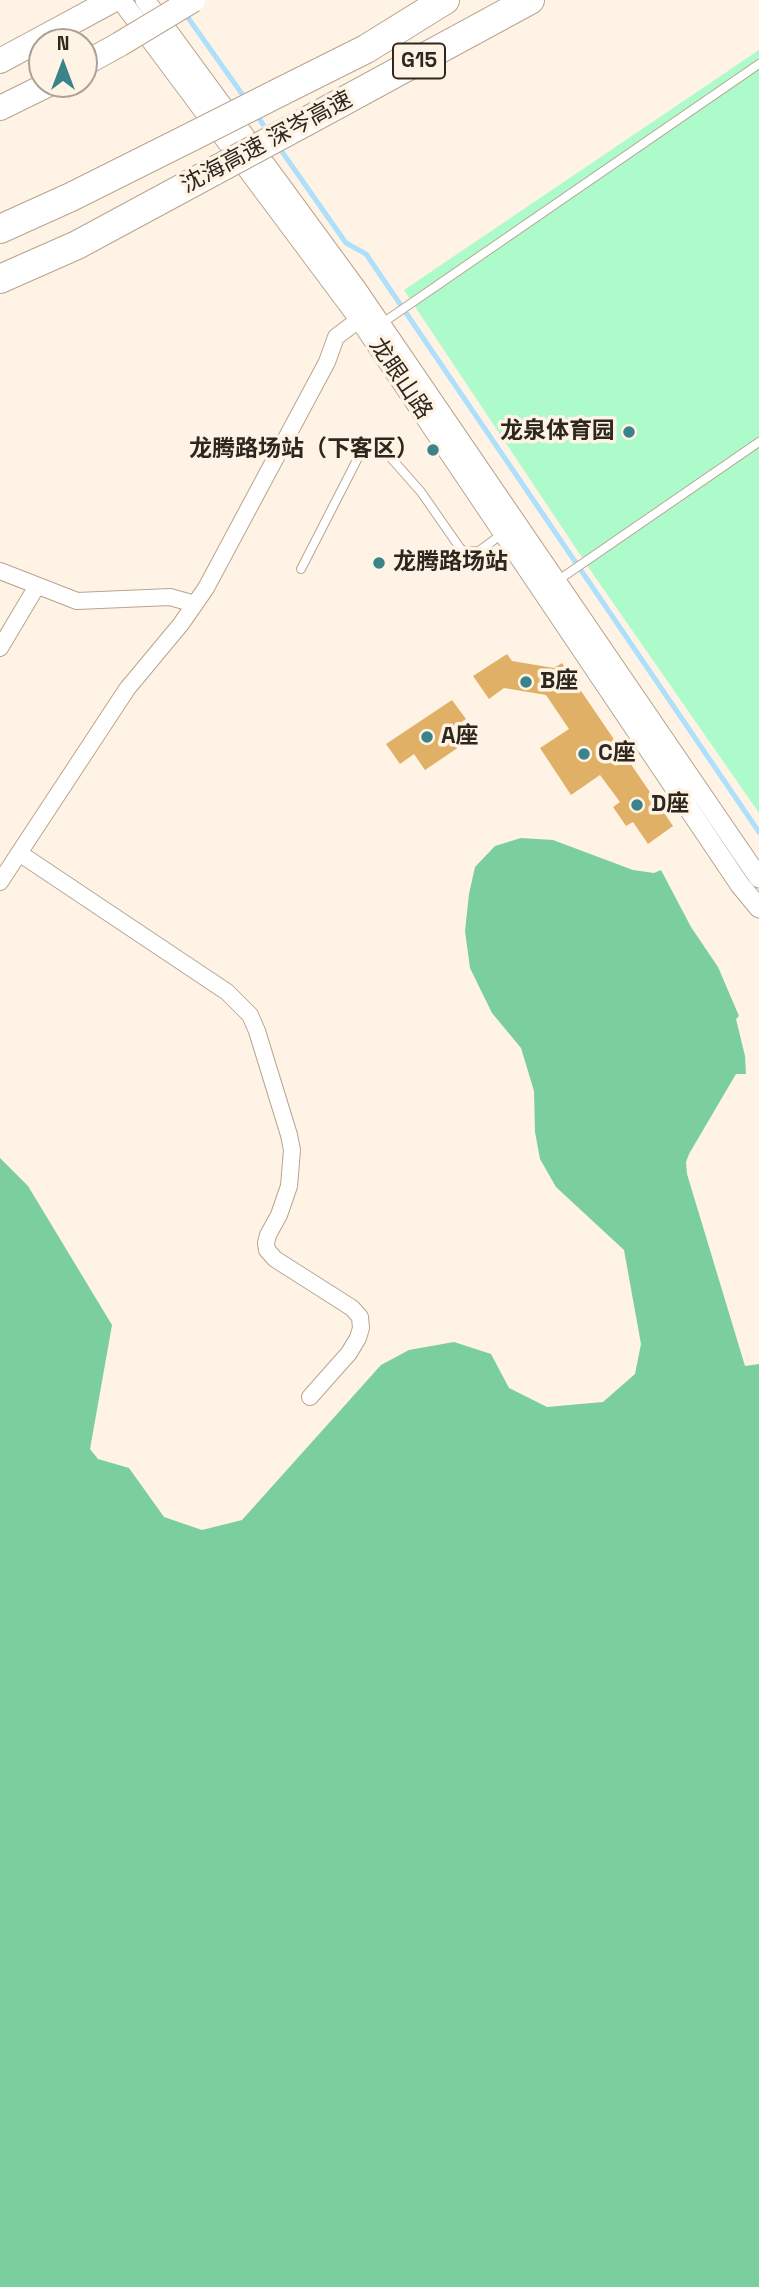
<!DOCTYPE html>
<html>
<head>
<meta charset="utf-8">
<style>
	body { margin:0 }
	#map { position:relative; width:759px; height:2287px; overflow:hidden; background:#fef3e4; font-family:"Space Grotesk",sans-serif }
	canvas { display:block }
	.north { position:absolute; left:28px; top:28px; width:70px; height:70px; box-sizing:border-box; background:#fef3e4; border:2px solid #aba195; border-radius:50%; rotate:0deg; font-size:19px; font-weight:700; line-height:28px; text-align:center; color:#2e271e }
	.north::after { content:''; display:block; margin:auto; width:24px; height:32px; background:#3b838a; clip-path:polygon(50% 0,100% 100%,50% 72%,0 100%) }
</style>
</head>
<body>
<div id="map">
<canvas width="759" height="2287"></canvas>
<div class="north">N</div>
</div>
<script>
const g = document.querySelector('canvas').getContext('2d');
g.lineJoin = 'round';
function fillPath(path, color) { g.fillStyle = color; g.fill(path, 'evenodd'); }
const toPath = rows => new Path2D(rows.map(r => 'M' + r).join(''));
function trace(path, color, width, dash) { g.strokeStyle = color; g.lineWidth = width; g.lineCap = dash ? 'butt' : 'round'; g.setLineDash(dash || []); g.stroke(path); }
function drawText(font, color, halo, rows, align = 'center') {
  g.font = font + ' "Space Grotesk","Noto Sans SC",sans-serif'; g.lineWidth = 7; g.setLineDash([]); g.textBaseline = 'middle'; g.strokeStyle = halo; g.fillStyle = color; for (const [text, x, y, turn = 0] of rows) {
    g.save(); g.translate(x, y); g.rotate((+turn || 0) * Math.PI / 180); g.textAlign = isNaN(turn) ? turn : align; if (halo) g.strokeText(text, 0, 0); g.fillText(text, 0, 0); g.restore();
  }
}
const green = toPath([
	[759,50,759,813,593,574,404,290]
]);
const forest = toPath([
	[521,838,553,840,633,870,654,873,661,870,691,927,718,967,739,1016,736,1019,745,1056,746,1074,736,1074,689,1154,686,1162,687,1174,745,1366,759,1364,759,2287,0,2287,0,1158,28,1186,112,1325,90,1449,98,1459,129,1468,164,1517,202,1530,242,1520,381,1365,409,1350,454,1342,491,1354,509,1388,547,1407,603,1402,635,1374,641,1344,624,1250,556,1187,540,1159,535,1132,534,1091,521,1048,492,1013,470,968,465,931,469,894,475,867,495,846]
]);
const stream = toPath([
	[184,12,247,101],
	[256,114,268,132],
	[278,146,346,243,366,254,759,832]
]);
const building = toPath([
	[507,654,512,661,554,668,562,663,673,826,648,844,633,822,626,826,613,807,620,802,600,775,571,795,540,748,569,729,546,695,504,688,489,699,473,676],
	[452,700,466,719,451,729,462,745,425,770,414,754,400,764,386,744]
]);
const service = toPath([
	[381,324,759,64],
	[301,569,361,452,371,444,384,450,421,492,460,548,465,552,479,551,502,534],
	[557,581,759,442]
]);
const minor = toPath([
	[0,571,77,601,170,597,195,604],
	[0,648,37,586],
	[19,853,227,992,250,1015,257,1031,289,1135,292,1150,289,1186,279,1215,268,1235,266,1243,267,1250,275,1259,352,1308,360,1317,361,1328,358,1338,349,1353,310,1397],
	[0,882,127,689,181,624,206,588,327,362,336,337,369,312]
]);
const tertiary = toPath([
	[121,0,359,319,740,885,759,908],
	[145,0,356,288,759,878]
]);
const primary = toPath([
	[0,61,113,0],
	[84,64,120,44],
	[0,108,49,84]
]);
const motorway = toPath([
	[282,91,366,49,445,0],
	[307,121,530,0],
	[0,229,71,197,193,136],
	[0,279,77,245,216,170]
]);
const primaryBridge = toPath([
	[120,44,193,0]
]);
const motorwayBridge = toPath([
	[193,136,282,91],
	[216,170,307,121]
]);
const markers = [
	[629,432,7,"#3b838a"],
	[433,450,7,"#3b838a"],
	[379,563,7,"#3b838a"],
	[526,682,7,"#3b838a"],
	[427,737,7,"#3b838a"],
	[584,754,7,"#3b838a"],
	[637,805,7,"#3b838a"]
];
const shields = [
	[419,61,52]
];
const shieldNames = [
	["G15",419,61]
];
const streetNames = [
	["沈海高速 深岑高速",267,143,-28],
	["龙眼山路",400,379,56]
];
const poiNames = [
	["龙泉体育园",615,432,"right"],
	["龙腾路场站（下客区）",419,450,"right"],
	["龙腾路场站",393,563],
	["B座",540,682],
	["A座",441,737],
	["C座",598,754],
	["D座",651,805]
];
fillPath(green, '#adfacb');
fillPath(forest, '#7bce9d');
trace(stream, '#aee0fc', 5);
fillPath(building, '#e1b067');
trace(service, '#b8a58f', 10);
trace(minor, '#b8a58f', 18);
trace(tertiary, '#b8a58f', 21);
trace(primary, '#b8a58f', 26);
trace(motorway, '#b8a58f', 30);
trace(service, '#fff', 8);
trace(minor, '#fff', 16);
trace(tertiary, '#fff', 19);
trace(primary, '#fff', 24);
trace(motorway, '#fff', 28);
trace(primaryBridge, '#b8a58f', 26, []);
trace(motorwayBridge, '#b8a58f', 30, []);
trace(primaryBridge, '#fff', 24);
trace(motorwayBridge, '#fff', 28);
for (const [x, y, r, color] of markers) { const dot = new Path2D(); dot.arc(x, y, r, 0, 2 * Math.PI); g.fillStyle = color; g.fill(dot); trace(dot, '#fef3e4', 2.5); }
for (const [x, y, w] of shields) { const box = new Path2D(); box.roundRect(x - w / 2, y - 17.5, w, 35, 5); g.fillStyle = '#fef3e4'; g.fill(box); trace(box, '#2e271e', 2); }
drawText('bold 21px', '#2e271e', null, shieldNames);
drawText('23px', '#2e271e', '#fef3e4', streetNames);
drawText('bold 23px', '#2e271e', '#fef3e4', poiNames, 'left');
</script>
</body>
</html>
